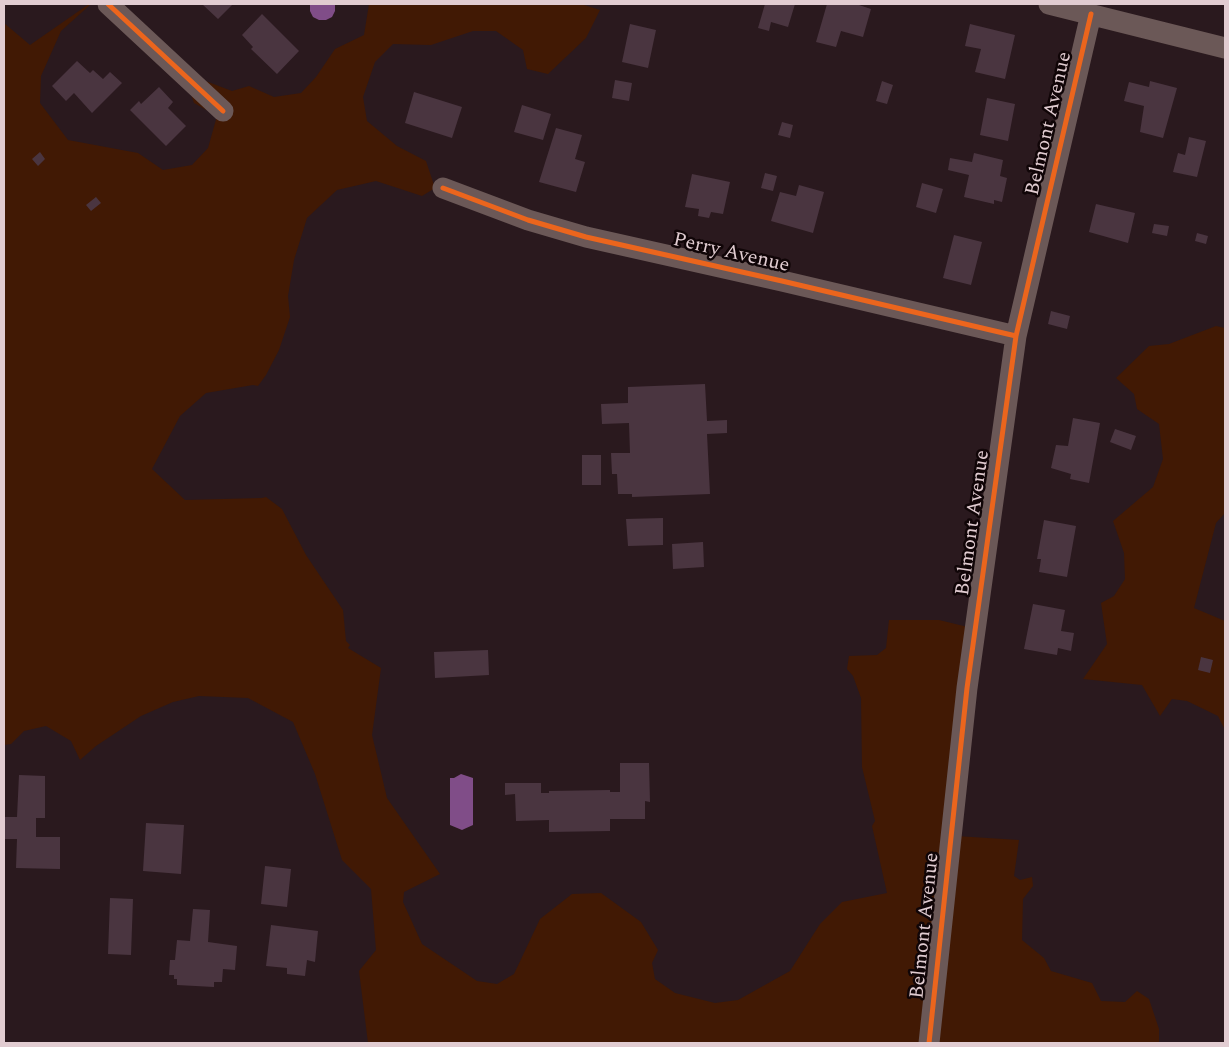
<!DOCTYPE html>
<html>
<head>
<meta charset="utf-8">
<style>
	body { margin:0 }
	#map { position:relative; width:1229px; height:1047px; overflow:hidden; background:#2a191e; font-family:Spectral,serif }
	canvas { display:block }
	.frame { position:absolute; inset:0; border:5px solid #e1ccd1; pointer-events:none }
</style>
</head>
<body>
<div id="map">
<canvas width="1229" height="1047"></canvas>
<div class="frame"></div>
</div>
<script>
const g = document.querySelector('canvas').getContext('2d');
g.lineJoin = 'round';
function fillPath(path, color) { g.fillStyle = color; g.fill(path, 'evenodd'); }
const toPath = rows => new Path2D(rows.map(r => 'M' + r).join(''));
function trace(path, color, width, dash) { g.strokeStyle = color; g.lineWidth = width; g.lineCap = dash ? 'butt' : 'round'; g.setLineDash(dash || []); g.stroke(path); }
function drawText(font, color, halo, rows, align = 'center') {
  g.font = font + ' Spectral,serif'; g.lineWidth = 5; g.setLineDash([]); g.textBaseline = 'middle'; g.strokeStyle = halo; g.fillStyle = color; for (const [text, x, y, turn = 0] of rows) {
    g.save(); g.translate(x, y); g.rotate((+turn || 0) * Math.PI / 180); g.textAlign = isNaN(turn) ? turn : align; if (halo) g.strokeText(text, 0, 0); g.fillText(text, 0, 0); g.restore();
  }
}
const green = toPath([
	[89,4,91,4,61,31,41,76,40,103,68,140,138,153,163,170,192,165,208,148,217,116,194,103,184,75,187,74,232,91,249,86,274,97,301,93,316,77,335,49,364,35,369,4,581,4,600,10,586,38,548,74,527,69,523,50,496,31,473,31,431,45,393,44,375,62,363,97,367,121,397,146,426,161,435,188,422,196,376,181,337,190,307,218,294,260,288,296,290,317,279,350,266,375,258,386,253,385,206,393,180,416,152,469,185,500,262,498,266,497,282,509,306,555,343,610,346,641,350,645,348,648,381,668,372,735,387,798,440,874,404,892,403,902,422,944,477,981,497,984,514,974,540,919,572,894,601,893,641,922,658,950,652,963,655,979,675,993,715,1003,738,1000,790,971,820,924,842,902,887,893,872,826,875,821,862,767,861,698,853,676,847,669,849,656,877,655,886,648,889,620,939,620,976,629,956,836,1019,840,1014,876,1020,880,1032,877,1033,886,1023,899,1022,940,1044,958,1051,971,1092,983,1101,1001,1125,1002,1137,991,1149,999,1159,1029,1159,1043,368,1043,359,971,376,950,371,889,342,860,315,774,293,722,248,698,199,696,173,702,141,716,96,746,80,760,71,741,46,726,24,731,11,744,4,745,4,23,30,45],
	[1216,326,1225,328,1225,513,1216,523,1194,608,1225,621,1225,730,1218,716,1187,701,1172,699,1160,716,1142,685,1083,679,1107,644,1101,603,1114,596,1125,579,1124,553,1113,521,1153,487,1163,459,1159,424,1137,409,1134,394,1116,378,1149,346,1169,344]
]);
const water = toPath([
	[310,4,335,4,335,11,332,17,326,20,319,20,313,17,310,11],
	[461,774,473,778,473,825,462,830,450,825,450,778,454,778]
]);
const building = toPath([
	[202,4,233,4,218,19],
	[765,4,795,4,788,27,771,22,769,31,758,28],
	[827,4,856,4,871,9,863,37,841,31,836,47,816,42],
	[262,14,299,51,277,74,251,49,253,47,242,35],
	[630,24,656,30,648,68,622,62],
	[970,24,1015,35,1005,79,975,72,981,49,965,46],
	[77,61,90,73,93,70,103,79,110,72,122,83,92,113,74,93,66,101,52,86],
	[615,80,632,83,629,101,612,98],
	[882,81,893,85,887,104,876,101],
	[1150,81,1177,88,1163,138,1140,132,1144,106,1124,101,1129,82,1149,87],
	[159,87,173,102,168,108,186,126,166,146,130,110,139,101,141,104],
	[414,92,462,107,452,138,405,123],
	[987,98,1015,104,1008,141,980,135],
	[522,105,551,114,543,140,514,132],
	[782,122,793,125,790,138,778,135],
	[556,128,582,135,575,159,585,162,576,192,539,182],
	[1189,137,1206,141,1197,177,1173,172,1178,153,1185,155],
	[40,152,45,159,38,166,32,159],
	[974,153,1003,160,1000,176,1007,178,1002,202,994,200,994,204,964,197,969,175,948,170,950,158,972,162],
	[765,173,777,176,773,191,761,188],
	[692,174,730,182,723,214,711,212,709,218,698,216,699,209,685,207],
	[922,183,943,189,936,213,916,207],
	[799,185,824,192,813,233,771,221,780,192,796,196],
	[96,197,101,203,91,211,86,205],
	[1096,204,1135,213,1128,243,1089,232],
	[1154,224,1169,226,1167,236,1152,233],
	[1197,233,1208,236,1206,244,1195,241],
	[954,235,982,242,971,285,943,278],
	[1051,311,1070,316,1067,329,1048,324],
	[705,384,707,421,727,420,727,433,707,434,710,494,632,497,632,494,618,494,617,474,612,474,611,453,630,453,629,423,602,424,601,404,628,403,628,387],
	[1073,418,1100,423,1089,483,1070,479,1071,474,1051,468,1056,445,1068,446],
	[1115,429,1136,436,1131,450,1110,442],
	[582,455,601,455,601,485,582,485],
	[663,518,663,545,628,546,626,519],
	[1044,520,1076,526,1067,577,1039,572,1041,559,1037,559],
	[703,542,704,567,673,569,672,544],
	[1033,604,1065,610,1061,631,1074,633,1071,651,1058,648,1057,655,1024,649],
	[488,650,489,675,435,678,434,652],
	[1201,657,1213,660,1210,673,1198,670],
	[620,763,649,763,650,802,645,801,645,819,610,819,610,831,549,832,549,820,516,821,515,794,505,795,505,783,541,783,541,793,549,793,549,791,610,790,610,792,620,792],
	[19,775,45,776,45,818,36,818,36,837,60,837,60,869,16,868,17,839,4,839,4,817,17,817],
	[146,823,184,825,181,874,143,871],
	[265,866,291,869,287,907,261,904],
	[110,898,133,899,131,955,108,954],
	[193,909,210,910,208,942,237,946,235,970,223,969,222,982,214,982,214,987,177,985,177,979,174,979,174,975,169,975,170,960,175,960,177,940,190,941],
	[271,925,318,931,315,962,307,960,305,976,287,974,287,968,266,966]
]);
const street = toPath([
	[108,4,223,111],
	[1049,4,1225,48],
	[443,188,528,220,586,237,782,281,1016,336],
	[929,1043,967,688,1016,336,1091,14]
]);
const cycleway = toPath([
	[108,4,223,111],
	[443,188,528,220,586,237,782,281,1016,336],
	[929,1043,967,688,1016,336,1091,14]
]);
const streetNames = [
	["Belmont Avenue",1050,124,-77],
	["Perry Avenue",731,254,13],
	["Belmont Avenue",974,523,-82],
	["Belmont Avenue",926,926,-84]
];
fillPath(green, '#411904');
fillPath(water, '#804d88');
fillPath(building, '#4a3540');
trace(street, '#6b5857', 21);
trace(cycleway, '#eb651d', 5);
drawText('20px', '#e1ccd1', '#100507', streetNames);
</script>
</body>
</html>
